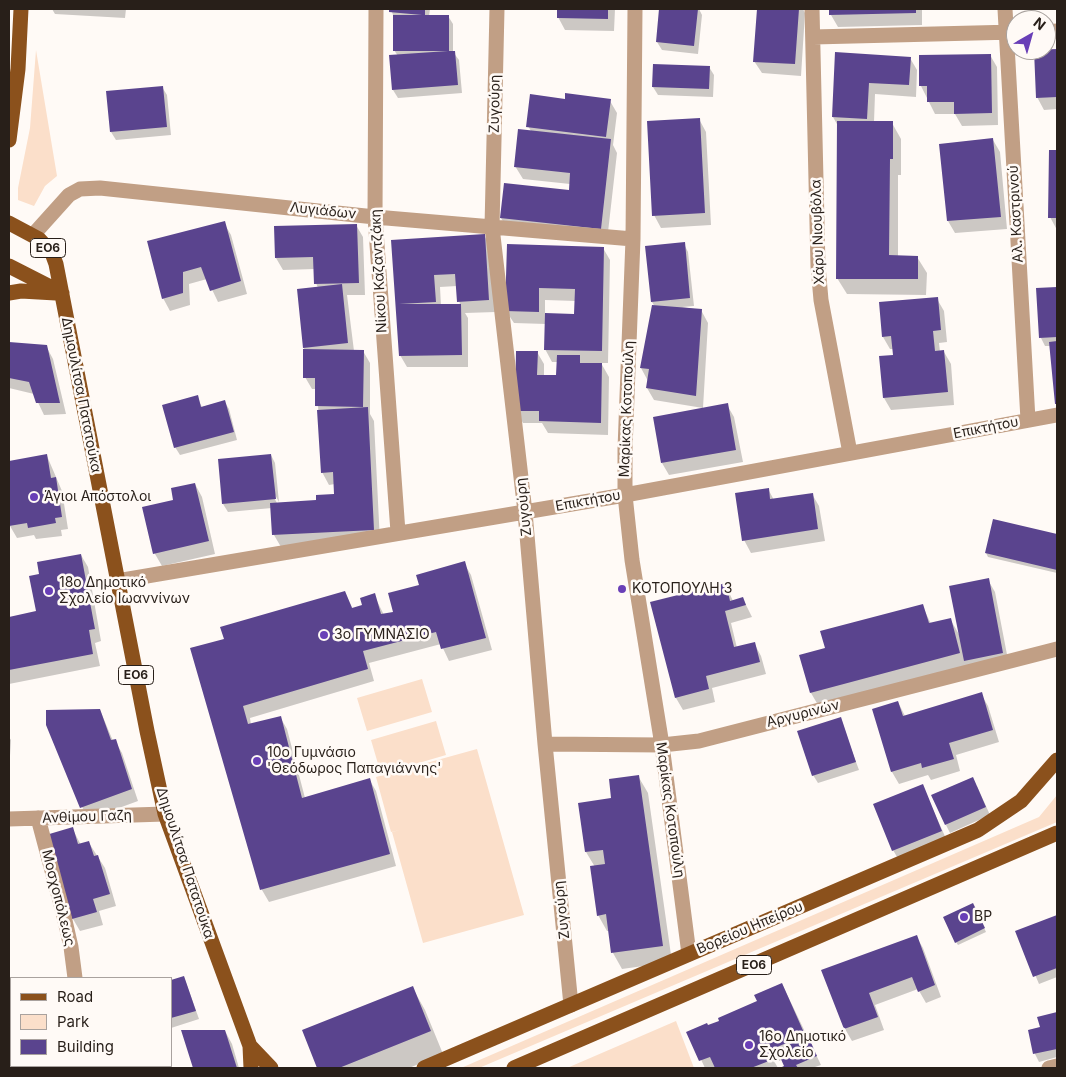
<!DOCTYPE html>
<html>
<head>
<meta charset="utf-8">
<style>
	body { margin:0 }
	#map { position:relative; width:1066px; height:1077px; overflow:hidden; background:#fffaf6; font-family:Inter,sans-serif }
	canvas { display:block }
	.frame { position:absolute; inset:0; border:10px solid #281f19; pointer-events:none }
	.legend { position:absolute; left:10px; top:977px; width:162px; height:90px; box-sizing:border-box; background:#fffaf6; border:1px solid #a9a29e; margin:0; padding:6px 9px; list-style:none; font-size:15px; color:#281f19 }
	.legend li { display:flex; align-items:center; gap:10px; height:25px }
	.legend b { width:25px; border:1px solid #a9a29e }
	.north { position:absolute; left:1006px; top:10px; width:50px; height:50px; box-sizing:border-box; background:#fffaf6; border:1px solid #a9a29e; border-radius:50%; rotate:38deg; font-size:14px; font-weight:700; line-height:20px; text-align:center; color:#281f19 }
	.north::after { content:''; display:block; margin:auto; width:18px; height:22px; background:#693fb7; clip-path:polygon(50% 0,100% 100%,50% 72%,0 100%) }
</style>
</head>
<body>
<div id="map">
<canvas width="1066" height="1077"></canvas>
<div class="frame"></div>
<ul class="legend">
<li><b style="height:6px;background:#8b511c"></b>Road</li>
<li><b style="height:14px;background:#fbdfca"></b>Park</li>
<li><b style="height:14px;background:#5a448e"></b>Building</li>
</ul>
<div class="north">N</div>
</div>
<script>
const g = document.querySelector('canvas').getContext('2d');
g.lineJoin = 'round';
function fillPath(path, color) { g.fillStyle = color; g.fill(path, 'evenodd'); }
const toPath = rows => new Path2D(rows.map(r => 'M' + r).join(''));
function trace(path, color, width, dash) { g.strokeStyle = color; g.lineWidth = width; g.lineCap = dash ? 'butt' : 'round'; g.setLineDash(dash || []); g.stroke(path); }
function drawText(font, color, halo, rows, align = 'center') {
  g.font = font + ' Inter,sans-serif'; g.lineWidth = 5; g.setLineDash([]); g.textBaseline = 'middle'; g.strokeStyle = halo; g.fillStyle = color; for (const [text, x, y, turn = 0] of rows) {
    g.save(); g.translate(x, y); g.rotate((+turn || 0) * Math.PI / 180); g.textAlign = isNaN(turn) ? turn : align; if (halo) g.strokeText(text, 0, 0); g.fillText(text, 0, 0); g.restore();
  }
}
const green = toPath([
	[36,50,57,176,45,186,34,206,18,200,18,188,30,128],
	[422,679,432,712,367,731,357,698],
	[436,721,446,755,381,774,371,740],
	[477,749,524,915,423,943,392,832,400,830,391,832,376,777],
	[1057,795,1057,822,479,1068,461,1068,1039,817],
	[676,1021,694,1068,567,1068]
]);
const shadow = toPath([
	[52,9,126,9,125,18,55,14],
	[391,9,430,9,429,16,448,16,453,24,453,52,459,60,462,93,398,98,393,90,398,56,394,50,394,18],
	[558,9,615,9,614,31,565,30,558,17],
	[660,9,699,9,702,15,698,54,662,50,657,42],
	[758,9,803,9,805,13,801,76,762,73,754,61],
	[830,9,922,9,922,25,838,27,831,15],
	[1057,50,1057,109,1044,110,1037,97,1036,51],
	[836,53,910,58,917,70,916,97,875,94,874,122,892,123,901,139,901,175,898,175,898,257,917,257,927,273,926,295,847,294,837,278,838,126,833,117],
	[990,55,997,67,998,125,962,126,955,114,935,114,921,86,920,57],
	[709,67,714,75,713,97,658,95,653,87],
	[162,87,167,95,171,135,116,140,111,132],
	[566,100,610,101,617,113,613,145,617,153,607,241,508,230,501,218,570,191,570,184,523,179,515,166,531,131,528,126],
	[699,119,706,132,711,225,661,228,654,215],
	[993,140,1000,152,1007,229,955,233,948,221],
	[1050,152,1057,152,1057,230,1050,217],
	[224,223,231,235,247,294,218,302,207,279,189,284,190,305,170,311,163,298,149,242],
	[356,225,363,237,365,295,347,295,354,351,363,351,370,363,370,414,374,421,380,542,281,547,274,535,272,508,228,512,223,504,271,455,275,463,279,502,274,493,272,494,277,503,317,501,335,496,335,484,329,485,322,472,317,389,312,389,305,377,304,347,318,288,316,283,315,269,283,270,276,258],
	[484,235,491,248,496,312,465,313,468,318,468,367,407,367,400,355,393,241],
	[457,286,460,305,441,306,440,287],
	[684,244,688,252,694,306,682,307,701,310,708,323,703,408,654,400,647,388,648,381,641,368,655,307,652,302],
	[508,245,603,248,610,260,608,363,601,363,609,377,608,435,548,433,542,423,523,423,516,411,537,352,544,364,544,376,558,377,558,362,552,362,545,349,546,324,514,323,506,311],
	[545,300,576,301,575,315,545,315],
	[1057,288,1057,405,1050,346,1045,346,1041,338,1038,289],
	[937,299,944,311,947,342,939,343,940,352,944,352,951,364,954,405,891,410,884,398,894,356,893,349,890,349,883,337,880,303],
	[9,344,46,346,53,359,66,414,44,415,34,394,9,388],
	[197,397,202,407,224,401,229,409,237,440,180,455,175,447],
	[727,405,734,417,743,462,669,475,662,463],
	[47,456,62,491,68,529,61,530,62,536,36,539,34,535,17,538,10,526,9,516,9,459,10,462],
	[195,484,202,497,215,554,162,566,155,554,144,508,175,501],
	[768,489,774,500,812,494,819,506,825,541,751,553,744,540],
	[994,520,1057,535,1057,573,988,557,986,553],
	[81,555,88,567,101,641,95,643,100,666,9,684,9,618,37,612,41,575],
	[464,563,471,575,492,650,449,661,441,644,369,663,374,681,250,718,251,725,280,717,287,729,305,798,369,779,376,791,396,866,269,902,262,890,191,648,226,640,345,593,353,609,363,606,374,595,384,615,395,612,421,586],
	[988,580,995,592,1009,665,818,705,811,693,801,656,826,649,922,605,931,624,950,619,960,636],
	[725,584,733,601,743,599,752,617,731,623,737,648,754,643,761,656,766,674,712,688,715,702,683,710,676,698,651,603],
	[981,694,988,706,999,742,956,755,960,771,931,780,928,775,899,784,892,772,898,702,905,716],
	[100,710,113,741,115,741,122,753,138,801,89,819,82,807],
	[840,719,859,770,818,783,813,775],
	[9,737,11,740,10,756,9,756],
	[638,776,648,793,672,962,622,969,613,953,609,931,607,931,598,915,595,867,586,852,580,804,613,799],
	[922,785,948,843,900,862,893,850],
	[977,786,990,815,950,833,946,825],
	[72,828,81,845,89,843,105,868,116,906,99,911,103,925,80,931,73,919,48,836],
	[975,908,986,932,958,945,956,942],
	[1057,916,1057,977,1039,984,1017,932],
	[916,936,923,948,941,997,926,1003,918,989,875,1005,884,1030,852,1041,845,1029,823,971],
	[184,977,199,1019,171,1028,171,981],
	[782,984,821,1065,812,1068,783,1068,786,1067,783,1059,777,1062,772,1053,770,1054,778,1068,705,1068,688,1032,708,1027,758,1002],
	[412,987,425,1010,443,1054,409,1068,319,1068,303,1031],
	[11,996,11,1053,9,1049],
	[1057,1013,1057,1057,1039,1062,1035,1054,1029,1030,1041,1028,1039,1018],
	[182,1031,225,1031,232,1044,239,1068,194,1068],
	[12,1066,71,1066,71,1068,12,1068],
	[90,1066,147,1066,147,1068,90,1068]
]);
const building = toPath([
	[389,9,425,9,425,15,449,15,449,51,393,51,393,15,422,15,389,12],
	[557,9,608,9,608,19,557,18],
	[659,9,698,9,694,46,656,42],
	[757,9,799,9,795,64,753,62],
	[829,9,916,9,916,13,829,15],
	[1057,49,1057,97,1036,98,1034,50],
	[448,51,455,51,458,85,392,90,389,55],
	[835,52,911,57,909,85,869,83,867,119,832,117],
	[991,54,992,113,954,114,954,102,927,102,927,86,919,86,919,55],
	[653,64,710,66,709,89,652,87],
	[163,86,167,127,110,132,106,91],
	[565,93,611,99,606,137,526,127,530,94,565,99],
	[700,118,705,213,652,216,647,121],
	[837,121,893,121,893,159,890,159,889,255,918,256,918,279,836,279],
	[518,129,611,139,601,229,500,218,504,183,569,190,570,173,514,167],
	[993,138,1001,217,947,221,939,144],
	[1049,150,1057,150,1057,218,1048,218],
	[225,221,241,281,210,291,201,267,183,272,183,293,162,299,147,241],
	[357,224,359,283,314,284,313,257,275,258,274,226],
	[485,234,489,300,457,302,455,274,434,275,436,302,399,304,461,304,462,355,399,356,391,240],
	[685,242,690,298,651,302,645,246],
	[507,244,604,247,602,351,544,350,545,313,574,314,575,289,539,288,539,312,505,311],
	[342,284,348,343,303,348,297,289],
	[1057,287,1057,337,1039,338,1036,288],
	[938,297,941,330,933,331,935,351,944,350,948,392,883,398,879,356,893,355,891,336,882,337,879,302],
	[652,305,702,309,696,396,646,388,649,369,640,368],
	[1057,341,1057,404,1055,404,1049,342],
	[9,342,47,345,60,403,36,403,29,382,9,378],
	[303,349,364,350,363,407,315,406,315,378,303,378],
	[516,351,538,351,537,375,556,375,557,355,580,355,580,363,602,363,601,423,539,421,539,411,515,411],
	[198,395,201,407,225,400,234,432,174,448,162,405],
	[728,403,736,450,661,463,653,417],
	[368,407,374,530,272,535,270,503,316,500,316,495,334,494,333,472,321,473,317,410],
	[47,454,51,478,56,477,62,517,55,518,56,523,28,528,27,523,9,526,9,461],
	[271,454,276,499,222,504,218,459],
	[195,483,209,541,153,554,142,507,173,500,171,488],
	[769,488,770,499,813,493,818,529,742,541,735,493],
	[993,519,1057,534,1057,570,985,553],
	[81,554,95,629,89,630,93,654,9,670,9,617,36,611,29,576,39,574,37,562],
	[465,561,486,638,441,649,436,632,363,651,368,669,243,706,248,724,281,716,302,798,370,778,390,854,260,890,190,648,224,639,220,627,345,591,352,608,362,605,360,598,375,593,381,614,393,612,388,593,419,585,416,575],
	[989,578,1003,653,964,661,949,586],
	[726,583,730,601,743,597,746,605,725,611,734,647,755,642,760,662,706,676,709,689,675,698,650,602],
	[923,604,929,623,951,618,960,653,810,693,799,655,825,648,820,631],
	[982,692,993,730,949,743,954,759,922,768,921,763,891,772,872,709,898,701,903,716],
	[100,709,111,740,116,739,132,789,80,808,46,725,46,710],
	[841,717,856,762,812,776,797,731],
	[639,775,663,946,611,953,606,914,597,916,590,866,605,864,603,850,585,852,578,803,611,798,609,779],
	[973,777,986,807,945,825,931,795],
	[923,784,942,831,892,851,873,804],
	[73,827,78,844,89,841,94,856,98,855,110,894,93,899,97,912,72,919,46,835],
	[973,903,985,928,955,943,943,917],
	[1057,915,1057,968,1033,977,1015,931],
	[917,935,935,985,918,992,912,977,869,993,878,1017,844,1029,821,970],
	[184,976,196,1011,171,1018,171,980],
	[782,983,805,1035,770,1050,774,1059,751,1068,715,1068,710,1057,699,1061,686,1032,707,1023,708,1025,719,1021,718,1018,757,1001,754,995],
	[413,986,431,1031,339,1068,317,1068,302,1030],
	[10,995,11,995,11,1043,9,1043],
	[1057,1012,1057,1049,1033,1054,1028,1030,1040,1027,1037,1017],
	[181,1030,225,1030,237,1068,193,1068],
	[808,1036,817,1056,796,1065,798,1068,780,1068,784,1066,777,1050],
	[11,1066,63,1066,63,1068,11,1068],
	[88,1066,128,1066,128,1068,89,1068]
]);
const street = toPath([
	[376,9,375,217,398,532],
	[497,9,492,227,525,512,545,744,571,1005],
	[635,9,633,239,625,449,625,495,632,560,662,745,689,954],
	[812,9,818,266,821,300,850,453],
	[1005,9,1028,420],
	[1046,32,1057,31],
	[813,37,1015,32],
	[33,235,69,195,80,189,100,188,375,217,633,239],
	[117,581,625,495,1057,415],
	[545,744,662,745,699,741,1057,649],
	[38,818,63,912,71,947,75,978],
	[9,819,165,814],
	[73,1066,73,1068],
	[1049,1068,1057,1066]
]);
const primary = toPath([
	[9,140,18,69,21,9],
	[9,223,39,239,52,253,56,264,147,731,165,814,250,1046,251,1068],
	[9,266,62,293],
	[9,293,21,291,56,293],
	[250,1046,271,1068],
	[424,1068,978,830,1021,801,1057,760],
	[514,1068,1057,833]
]);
const markers = [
	[34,497,5,"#693fb7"],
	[622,589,5,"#693fb7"],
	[49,591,5,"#693fb7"],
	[324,635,5,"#693fb7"],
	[257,761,5,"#693fb7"],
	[964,917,5,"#693fb7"],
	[749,1045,5,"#693fb7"]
];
const shields = [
	[48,248,35],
	[136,675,35],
	[754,965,35]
];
const shieldNames = [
	["ΕΟ6",48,248],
	["ΕΟ6",136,675],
	["ΕΟ6",754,965]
];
const streetNames = [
	["Ζυγούρη",495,104,-89],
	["Λυγιάδων",323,211,6],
	["Αλ. Καστρινού",1016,214,-93],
	["Χάρυ Νιουβόλα",818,232,-92],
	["Νίκου Καζαντζάκη",379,271,-93],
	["Δημουλίτσα Πατατούκα",81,395,79],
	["Μαρίκας Κοτοπούλη",627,409,-88],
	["Επικτήτου",986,428,-11],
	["Επικτήτου",588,501,-10],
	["Ζυγούρη",524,507,-96],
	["Αργυρινών",803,714,-14],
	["Μαρίκας Κοτοπούλη",670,810,82],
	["Ανθίμου Γαζη",87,817,-2],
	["Δημουλίτσα Πατατούκα",185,863,72],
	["Μοσχοπόλεως",58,898,76],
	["Ζυγούρη",562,910,-96],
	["Βορείου Ηπείρου",750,928,-23]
];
const poiNames = [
	["Άγιοι Απόστολοι",44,497],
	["18ο Δημοτικό",59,583],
	["Σχολείο Ιωαννίνων",59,599],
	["ΚΟΤΟΠΟΥΛΗ 3",632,589],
	["3ο ΓΥΜΝΑΣΙΟ",334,635],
	["10ο Γυμνάσιο",267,753],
	["'Θεόδωρος Παπαγιάννης'",267,769],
	["BP",974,917],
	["16ο Δημοτικό",759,1037],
	["Σχολείο",759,1053]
];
fillPath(green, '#fbdfca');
fillPath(shadow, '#0003');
fillPath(building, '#5a448e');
trace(street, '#c19f85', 15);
trace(primary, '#8b511c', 15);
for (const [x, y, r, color] of markers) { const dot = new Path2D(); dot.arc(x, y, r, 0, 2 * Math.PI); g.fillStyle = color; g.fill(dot); trace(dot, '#fffaf6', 2); }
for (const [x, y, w] of shields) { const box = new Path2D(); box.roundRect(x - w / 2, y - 9.5, w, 19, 4); g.fillStyle = '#fffaf6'; g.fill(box); trace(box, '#281f19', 1); }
drawText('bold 12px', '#281f19', null, shieldNames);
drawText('14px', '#281f19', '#fffaf6', streetNames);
drawText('14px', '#281f19', '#fffaf6', poiNames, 'left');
</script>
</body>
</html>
